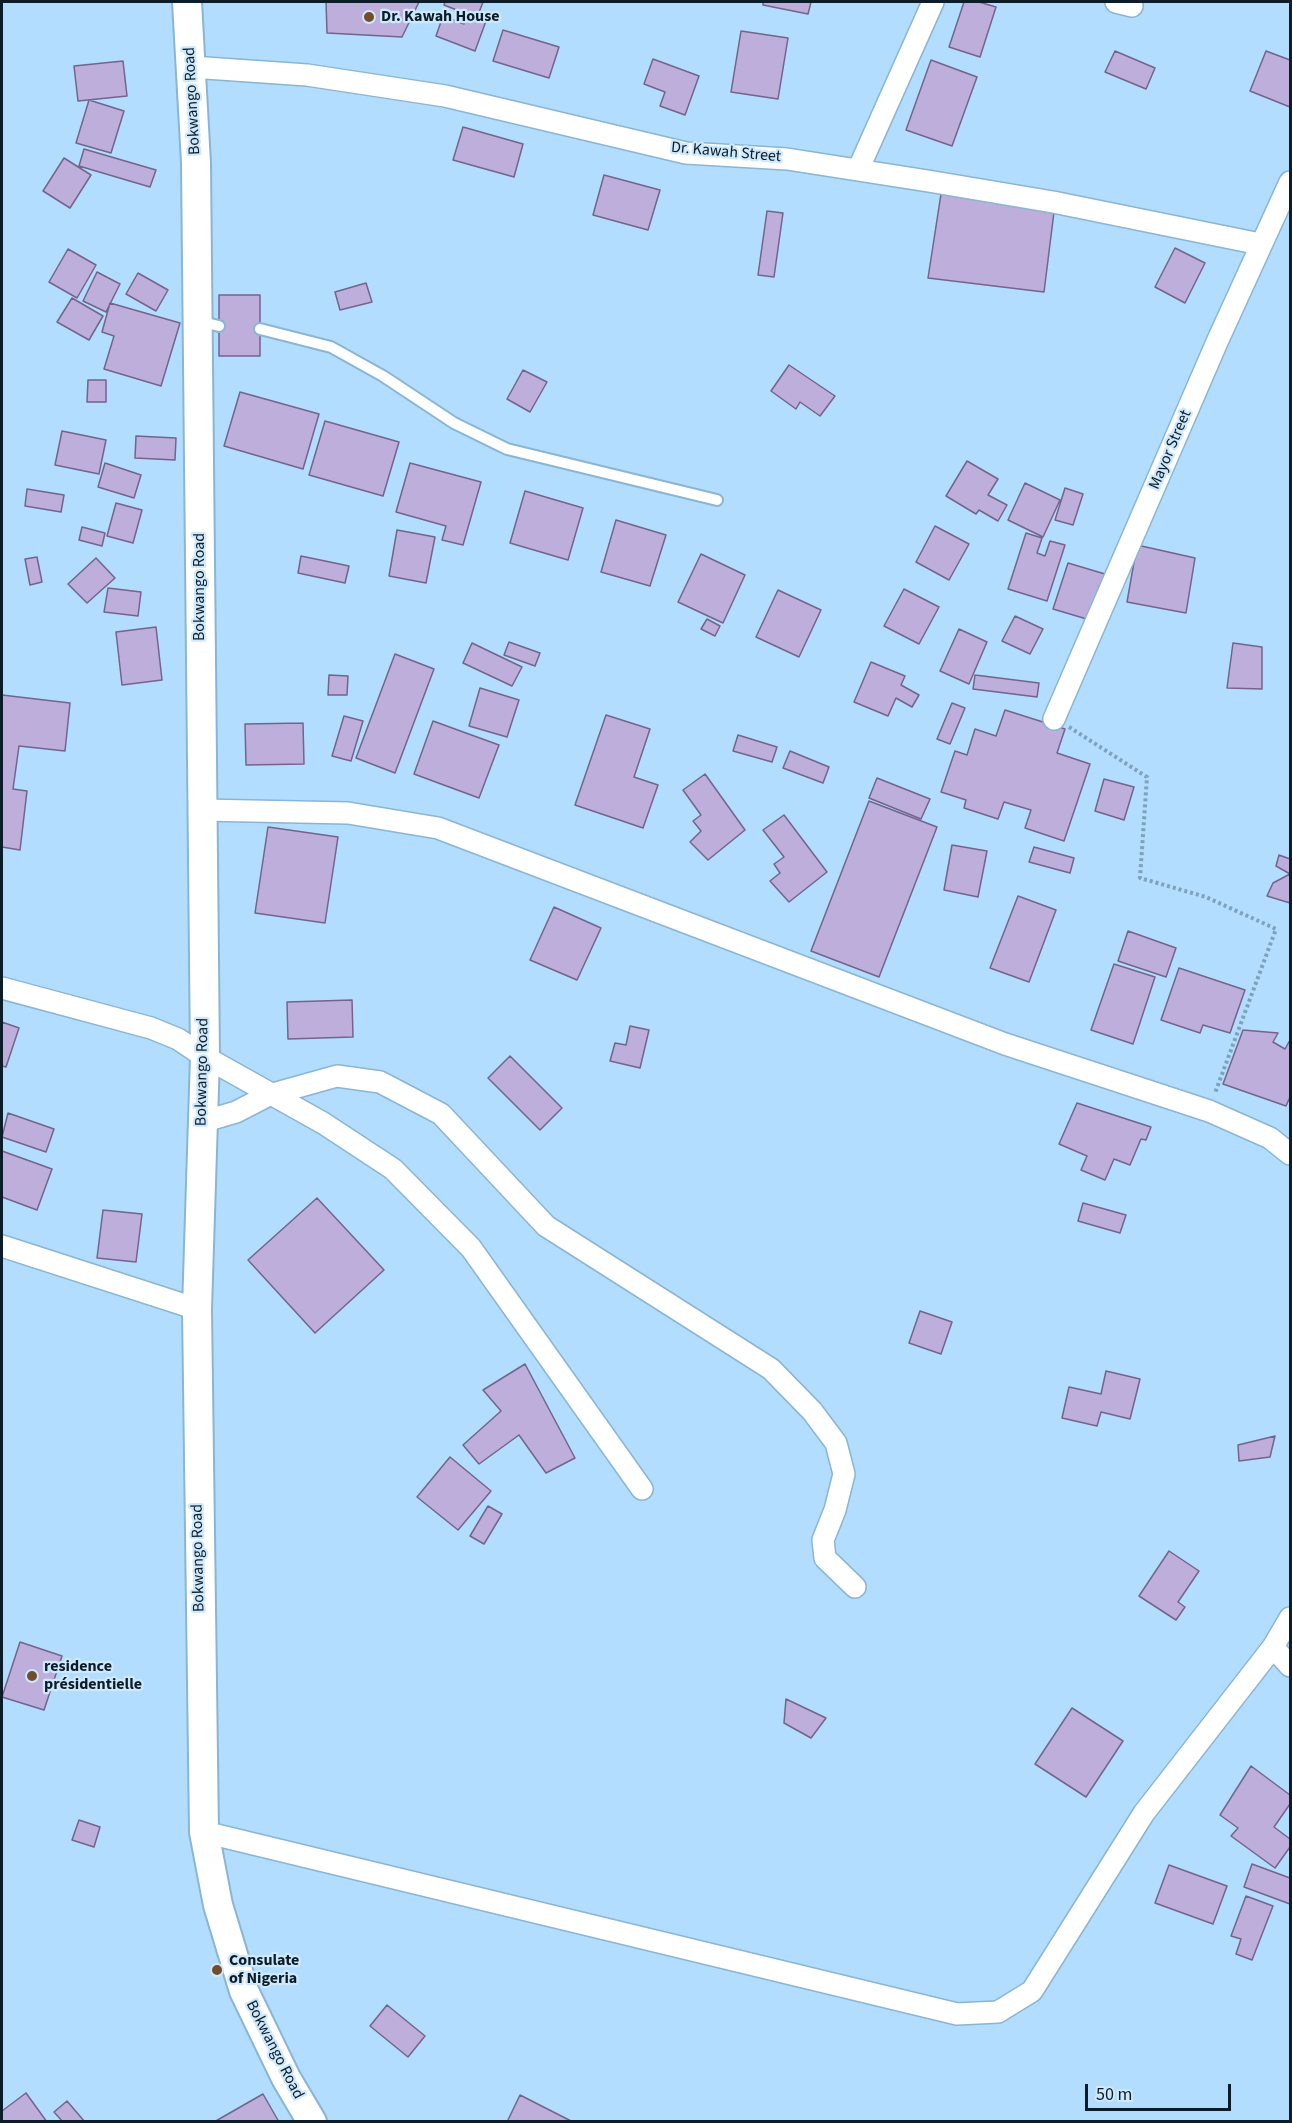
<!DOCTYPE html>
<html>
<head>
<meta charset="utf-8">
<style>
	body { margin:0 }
	#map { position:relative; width:1292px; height:2123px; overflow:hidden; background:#b2ddfe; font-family:"Source Sans 3",sans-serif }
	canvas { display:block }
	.frame { position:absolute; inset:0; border:3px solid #0c1c28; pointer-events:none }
	.scale { position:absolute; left:1085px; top:2084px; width:146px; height:27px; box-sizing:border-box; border:3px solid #0c1c28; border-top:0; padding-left:8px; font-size:18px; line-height:21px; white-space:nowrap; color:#0c1c28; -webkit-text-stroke:4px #cee8fc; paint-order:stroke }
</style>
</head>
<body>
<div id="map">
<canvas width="1292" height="2123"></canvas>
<div class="frame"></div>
<div class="scale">50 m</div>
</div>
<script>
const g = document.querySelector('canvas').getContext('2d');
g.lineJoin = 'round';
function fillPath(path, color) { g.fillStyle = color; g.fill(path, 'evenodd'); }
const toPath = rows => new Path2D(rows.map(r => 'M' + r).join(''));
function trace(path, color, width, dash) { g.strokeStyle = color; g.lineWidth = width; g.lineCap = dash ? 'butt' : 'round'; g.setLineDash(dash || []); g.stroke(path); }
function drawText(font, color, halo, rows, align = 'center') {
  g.font = font + ' "Source Sans 3",sans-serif'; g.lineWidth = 4.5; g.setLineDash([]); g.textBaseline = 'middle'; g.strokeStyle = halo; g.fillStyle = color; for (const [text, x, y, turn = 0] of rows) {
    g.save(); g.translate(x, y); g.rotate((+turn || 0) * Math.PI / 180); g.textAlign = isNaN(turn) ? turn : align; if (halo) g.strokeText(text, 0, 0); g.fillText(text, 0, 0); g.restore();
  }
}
const building = toPath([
	[326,2,419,2,402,37,327,33,326,2],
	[445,2,483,2,477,18,444,5,445,2],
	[763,2,811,2,808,14,763,5,763,2],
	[964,2,979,2,996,7,980,57,949,47,964,2],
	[468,14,486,21,475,51,436,36,443,16,464,24,468,14],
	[503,30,559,47,549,78,493,61,503,30],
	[741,31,788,38,778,99,731,92,741,31],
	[1115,51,1155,68,1146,89,1105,72,1115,51],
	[1266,51,1290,60,1290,107,1250,91,1266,51],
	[653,59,699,76,685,115,660,106,665,92,644,84,653,59],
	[931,60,977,77,952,146,906,130,931,60],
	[123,61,127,96,78,101,74,66,123,61],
	[89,100,124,111,111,153,76,143,89,100],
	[463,127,523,144,514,177,453,160,463,127],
	[84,149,156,170,150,187,79,166,84,149],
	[64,158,91,175,70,208,43,191,64,158],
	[604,175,660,190,648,230,593,215,604,175],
	[941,194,1055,204,1044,292,928,278,941,194],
	[767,211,783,213,774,277,758,275,767,211],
	[1175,248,1205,263,1185,303,1155,287,1175,248],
	[68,249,96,265,77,298,49,282,68,249],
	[97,272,120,284,106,312,83,301,97,272],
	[138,273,168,290,156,311,126,294,138,273],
	[366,283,372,302,340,310,335,292,366,283],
	[219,295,260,295,260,356,219,356,219,295],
	[72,298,103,316,89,340,57,322,72,298],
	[110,303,180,323,161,386,104,369,114,336,102,332,110,303],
	[789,365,835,396,820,416,800,402,796,409,771,391,789,365],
	[523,370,547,382,530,412,507,399,523,370],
	[88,380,106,380,106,402,87,402,88,380],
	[240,392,319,414,303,469,224,446,240,392],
	[325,421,399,442,383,496,309,475,325,421],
	[62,431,106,440,99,474,55,465,62,431],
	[136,436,176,438,175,460,135,458,136,436],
	[967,461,998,479,988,495,1007,505,998,521,979,510,976,514,946,496,967,461],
	[105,463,141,475,134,498,98,487,105,463],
	[410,463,481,482,463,545,442,540,446,526,396,512,410,463],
	[1025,483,1060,500,1043,537,1008,520,1025,483],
	[1065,488,1083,494,1073,525,1055,520,1065,488],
	[27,489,64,495,61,512,25,506,27,489],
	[525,491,583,508,568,560,510,543,525,491],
	[116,503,142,510,133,543,107,536,116,503],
	[616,520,666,535,650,586,601,572,616,520],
	[935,526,969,544,949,580,916,562,935,526],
	[82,527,105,533,102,546,79,540,82,527],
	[397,530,435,537,426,583,389,576,397,530],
	[1026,533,1042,538,1037,553,1045,556,1050,541,1065,545,1047,601,1008,589,1026,533],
	[1137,545,1195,558,1186,613,1127,602,1137,545],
	[701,554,745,575,723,623,678,602,701,554],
	[301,556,349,566,345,583,298,573,301,556],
	[37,557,42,582,30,585,25,559,37,557],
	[96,558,115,578,87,603,68,584,96,558],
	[1068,563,1105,574,1090,620,1053,609,1068,563],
	[108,588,141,592,138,616,104,612,108,588],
	[904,589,939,607,919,644,884,626,904,589],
	[778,590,821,610,799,657,756,637,778,590],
	[1015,616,1043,629,1030,654,1002,641,1015,616],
	[707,619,720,626,715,636,701,629,707,619],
	[156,627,162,680,122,685,116,632,156,627],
	[959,629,987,642,969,684,940,671,959,629],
	[509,642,540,653,535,666,504,655,509,642],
	[472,643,522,667,512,686,463,663,472,643],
	[1233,643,1262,647,1262,689,1227,688,1233,643],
	[395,654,434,669,395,773,356,758,395,654],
	[871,662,905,676,901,685,919,695,912,707,896,698,888,716,854,702,871,662],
	[329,675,348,676,347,695,328,695,329,675],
	[975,675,1039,683,1037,697,973,689,975,675],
	[480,688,519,700,507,737,469,726,480,688],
	[2,695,70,703,65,751,19,746,13,789,27,791,20,850,2,847,2,695],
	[952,703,965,708,950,744,937,739,952,703],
	[1005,710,1065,729,1057,753,1090,764,1064,841,1025,828,1031,810,1004,802,998,819,964,808,966,800,941,792,955,751,967,755,975,729,996,736,1005,710],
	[606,715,650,729,634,777,658,785,643,828,575,805,606,715],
	[344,716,363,721,351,761,332,756,344,716],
	[433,721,499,745,479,798,414,774,433,721],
	[303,723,304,764,246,765,245,724,303,723],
	[738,735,777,747,772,762,733,751,738,735],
	[790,751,829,767,823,783,783,768,790,751],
	[705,774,745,830,708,860,690,842,701,831,693,821,701,815,683,790,705,774],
	[877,778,930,799,921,819,869,798,877,778],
	[1104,779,1134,787,1124,820,1095,811,1104,779],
	[869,801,937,827,879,977,811,951,869,801],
	[784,815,827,872,789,902,770,881,780,873,774,864,784,857,763,830,784,815],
	[268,827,338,837,325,923,255,913,268,827],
	[952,845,987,851,978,897,944,890,952,845],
	[1034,847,1074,858,1070,873,1029,862,1034,847],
	[1279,855,1290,859,1290,903,1267,896,1273,883,1290,874,1276,866,1279,855],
	[1018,896,1056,910,1029,982,990,968,1018,896],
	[554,907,601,928,577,980,530,960,554,907],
	[1128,931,1176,948,1166,977,1118,961,1128,931],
	[1114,964,1155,977,1133,1044,1091,1030,1114,964],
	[1179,968,1245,990,1230,1033,1203,1025,1200,1033,1161,1020,1179,968],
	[352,1000,353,1037,288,1039,287,1002,352,1000],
	[2,1022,19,1028,6,1067,2,1066,2,1022],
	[630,1026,649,1030,640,1068,610,1061,615,1043,626,1045,630,1026],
	[1243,1030,1278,1033,1273,1042,1285,1049,1290,1040,1290,1097,1286,1106,1223,1084,1243,1030],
	[510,1056,562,1108,540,1130,488,1078,510,1056],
	[1077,1103,1151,1127,1146,1140,1141,1139,1130,1165,1114,1159,1105,1180,1081,1170,1087,1156,1059,1144,1077,1103],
	[8,1113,54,1129,46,1152,2,1137,8,1113],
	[2,1151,52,1169,37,1210,2,1197,2,1151],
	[317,1198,384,1270,315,1333,248,1260,317,1198],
	[1083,1203,1126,1215,1120,1233,1078,1221,1083,1203],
	[103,1210,142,1214,136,1262,97,1258,103,1210],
	[920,1311,952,1322,941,1354,909,1343,920,1311],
	[525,1364,575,1458,546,1473,519,1435,479,1464,463,1445,501,1411,483,1390,525,1364],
	[1106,1371,1140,1379,1130,1419,1101,1412,1097,1426,1062,1418,1069,1387,1101,1394,1106,1371],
	[1275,1436,1270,1457,1239,1461,1238,1445,1275,1436],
	[450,1457,491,1491,458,1530,417,1497,450,1457],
	[488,1506,502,1514,484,1544,470,1536,488,1506],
	[1169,1551,1199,1571,1178,1602,1185,1607,1176,1620,1139,1596,1169,1551],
	[20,1642,62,1656,44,1710,2,1697,20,1642],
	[786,1699,826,1718,811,1738,784,1723,786,1699],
	[1072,1708,1123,1741,1086,1797,1035,1764,1072,1708],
	[1251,1766,1290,1795,1290,1804,1274,1827,1290,1839,1290,1847,1275,1868,1231,1836,1238,1828,1220,1815,1251,1766],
	[79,1820,100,1827,94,1847,72,1840,79,1820],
	[1252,1864,1290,1878,1290,1904,1244,1887,1252,1864],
	[1169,1865,1227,1886,1213,1924,1155,1903,1169,1865],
	[1246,1896,1273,1906,1252,1960,1236,1954,1241,1939,1231,1936,1246,1896],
	[387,2005,425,2036,408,2057,370,2026,387,2005],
	[26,2093,47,2122,2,2122,2,2111,26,2093],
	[263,2094,279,2122,214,2122,263,2094],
	[520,2095,573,2122,507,2122,520,2095],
	[67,2101,85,2122,63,2122,54,2112,67,2101]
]);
const path = toPath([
	[1069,727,1147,777,1140,878,1206,897,1276,929,1215,1093]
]);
const lane = toPath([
	[198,321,219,326],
	[260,329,331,347,383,376,454,423,507,449,717,500]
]);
const street = toPath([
	[1116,2,1132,6],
	[191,67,307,75,445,96,686,153,787,159,928,181,1053,202,1260,244],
	[858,170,933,2],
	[1054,719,1217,342,1290,182],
	[202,810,348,813,438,828,1005,1044,1209,1111,1270,1138,1290,1154],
	[2,988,151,1028,178,1039,205,1057,323,1123,393,1169,471,1248,642,1489],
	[202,1122,236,1112,269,1095,337,1076,380,1082,441,1114,546,1226,771,1369,812,1411,836,1443,844,1474,835,1510,823,1540,825,1558,855,1587],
	[2,1246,197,1309],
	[1273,1647,1290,1666],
	[204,1832,957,2014,998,2012,1032,1991,1144,1813,1273,1647,1290,1618]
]);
const secondary = toPath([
	[187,2,196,163,205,1057,197,1309,204,1832,218,1905,244,1991,286,2078,312,2122]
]);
const markers = [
	[369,17,6,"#734c2a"],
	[32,1676,6,"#734c2a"],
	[217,1970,6,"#734c2a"]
];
const poiNames = [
	["Dr. Kawah House",381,17],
	["residence",44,1667],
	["présidentielle",44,1685],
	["Consulate",229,1961],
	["of Nigeria",229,1979]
];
const streetNames = [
	["Bokwango Road",193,101,-93],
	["Dr. Kawah Street",726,153,5],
	["Mayor Street",1171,450,-67],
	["Bokwango Road",200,587,-90],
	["Bokwango Road",203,1072,-89],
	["Bokwango Road",199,1558,-91],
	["Bokwango Road",274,2050,63]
];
fillPath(building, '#beaedb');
trace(building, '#73648c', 1.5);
trace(lane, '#8ab5d4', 14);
trace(street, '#8ab5d4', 24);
trace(secondary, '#8ab5d4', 32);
trace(path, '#7fa1bc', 4, [3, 3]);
trace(lane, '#fff', 10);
trace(street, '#fff', 21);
trace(secondary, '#fff', 28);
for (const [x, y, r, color] of markers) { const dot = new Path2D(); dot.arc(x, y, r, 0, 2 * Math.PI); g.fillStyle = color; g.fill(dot); trace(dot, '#cee8fc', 2); }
drawText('bold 16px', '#0c1c28', '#cee8fc', poiNames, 'left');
drawText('16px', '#0c1c28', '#cee8fc', streetNames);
</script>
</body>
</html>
